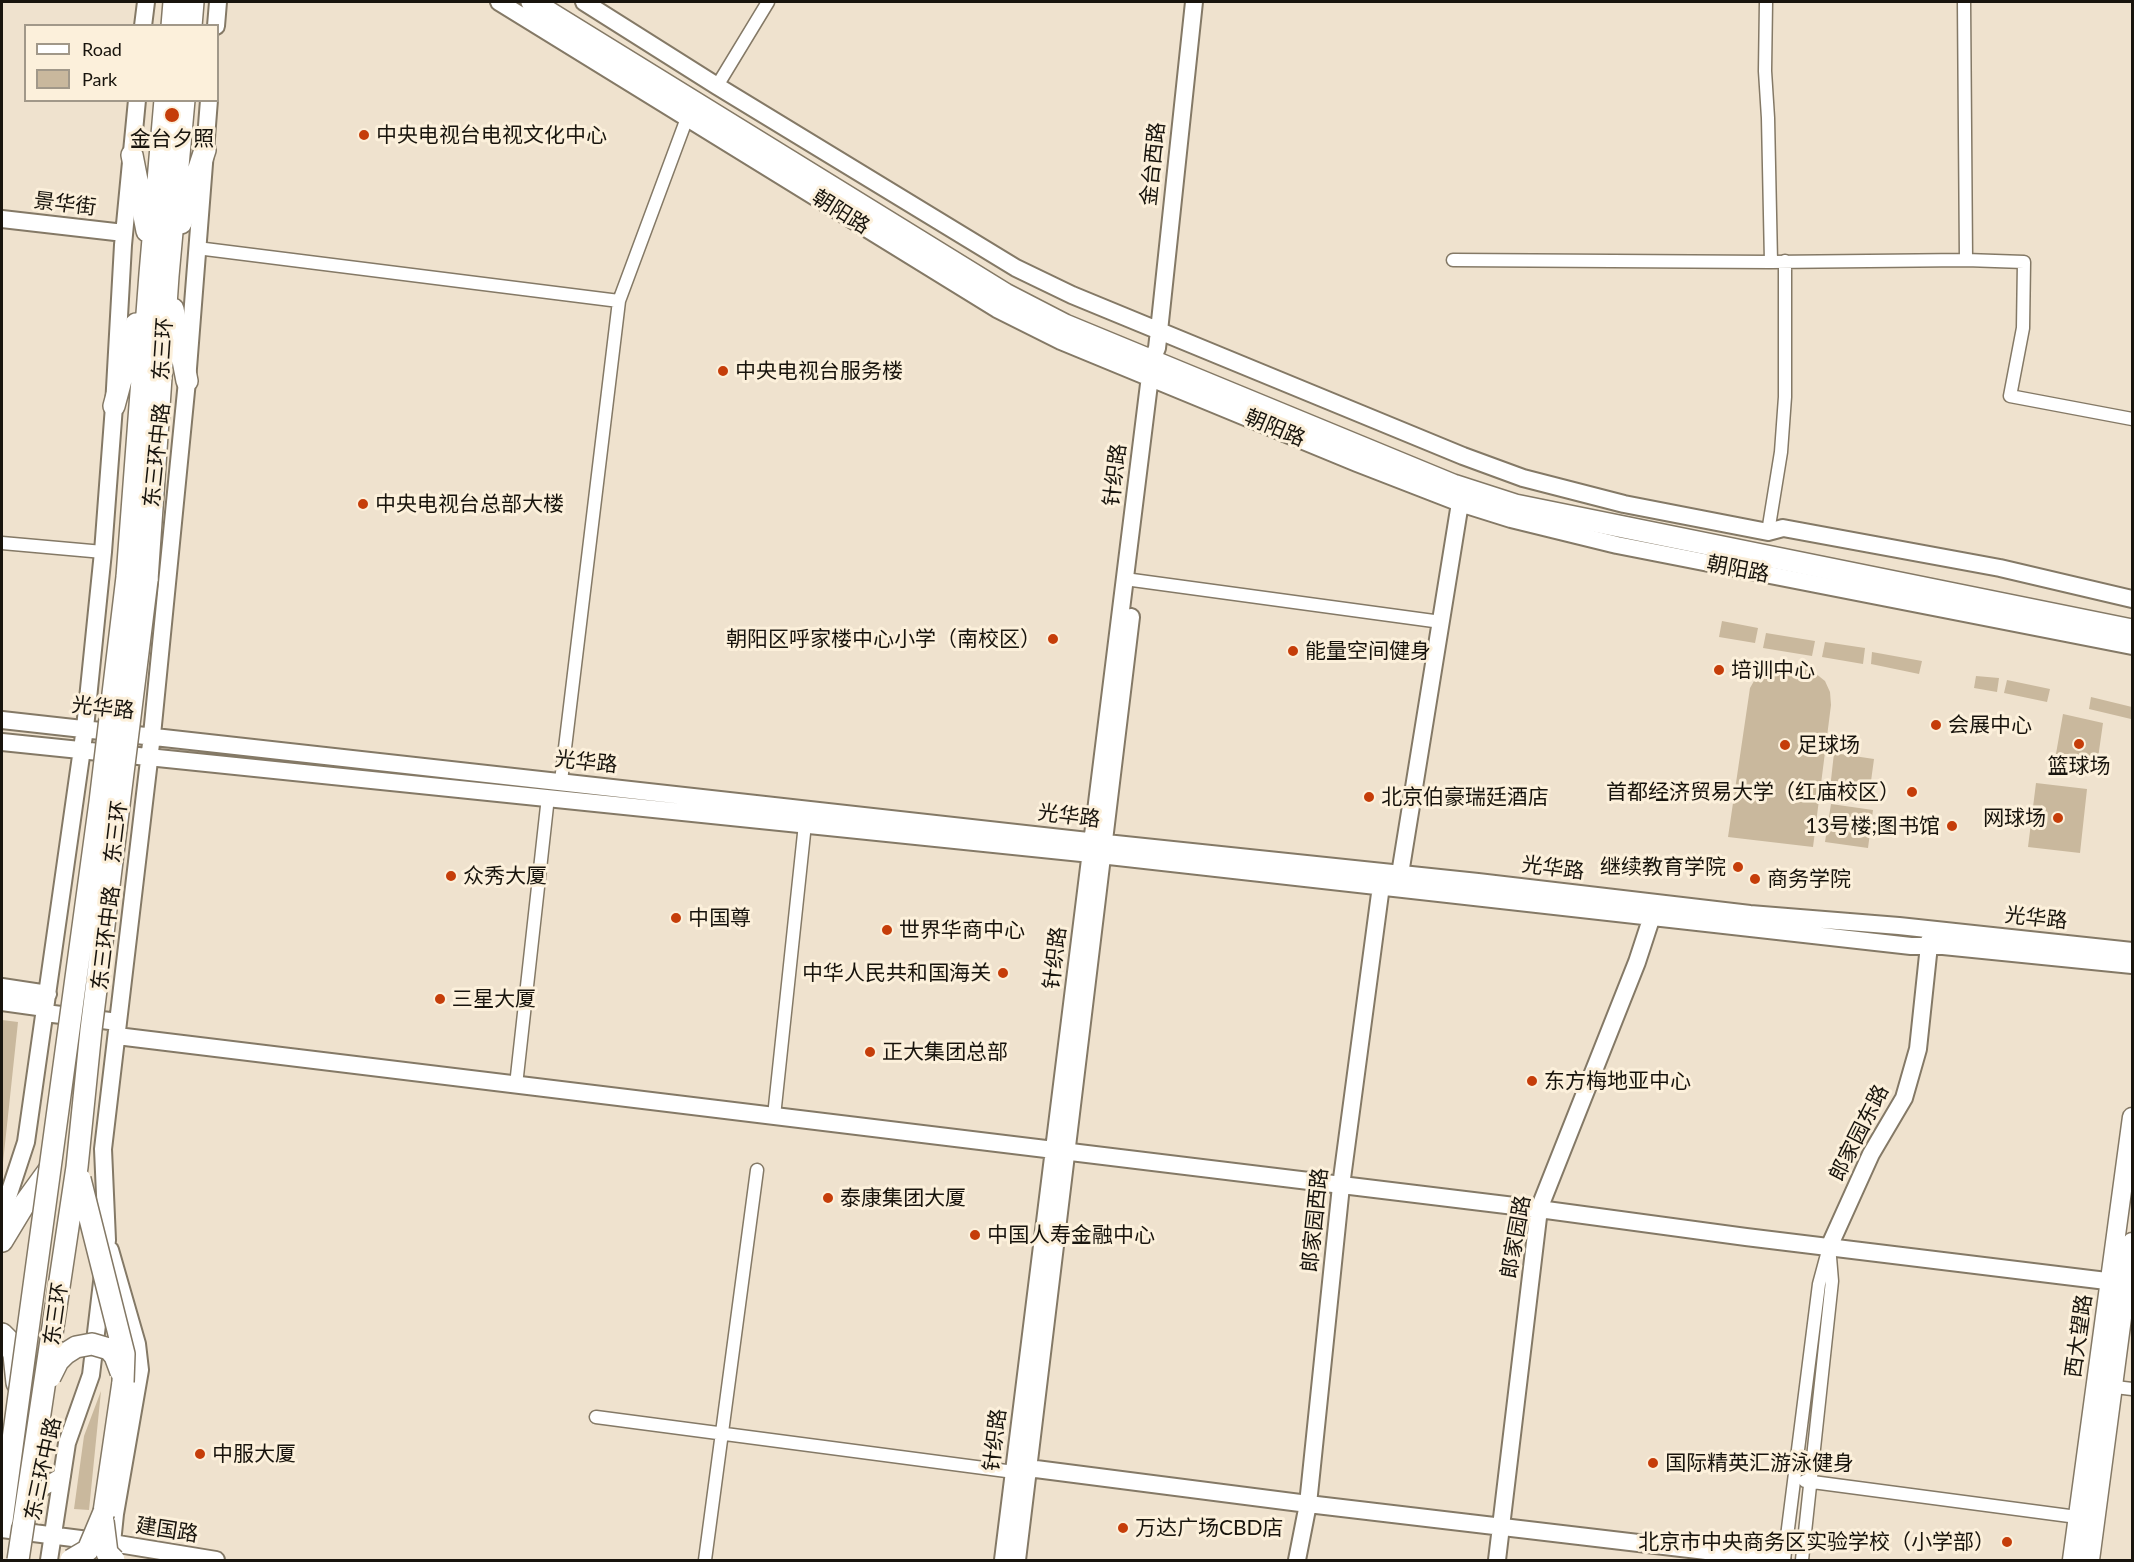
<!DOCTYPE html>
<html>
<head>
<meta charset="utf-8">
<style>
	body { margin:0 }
	#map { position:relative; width:2134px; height:1562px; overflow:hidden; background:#efe2ce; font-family:Lato,sans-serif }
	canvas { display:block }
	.frame { position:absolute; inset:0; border:3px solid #18140d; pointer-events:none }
	.legend { position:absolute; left:24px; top:24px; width:195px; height:78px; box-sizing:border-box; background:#fcf0db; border:2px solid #a19889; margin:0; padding:8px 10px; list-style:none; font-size:18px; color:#18140d }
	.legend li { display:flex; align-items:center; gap:12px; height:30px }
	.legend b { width:30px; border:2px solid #a19889 }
</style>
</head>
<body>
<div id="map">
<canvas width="2134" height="1562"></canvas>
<div class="frame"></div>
<ul class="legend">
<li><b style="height:8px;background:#fff"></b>Road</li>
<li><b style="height:16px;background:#c9b89d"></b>Park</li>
</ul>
</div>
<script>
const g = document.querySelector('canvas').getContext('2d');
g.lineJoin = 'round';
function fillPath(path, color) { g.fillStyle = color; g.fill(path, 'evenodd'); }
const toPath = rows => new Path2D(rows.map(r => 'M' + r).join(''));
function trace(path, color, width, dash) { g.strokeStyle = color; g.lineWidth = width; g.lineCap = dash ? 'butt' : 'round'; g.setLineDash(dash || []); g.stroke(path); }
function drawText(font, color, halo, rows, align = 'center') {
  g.font = font + ' Lato,"Noto Sans SC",sans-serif'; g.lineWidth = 6; g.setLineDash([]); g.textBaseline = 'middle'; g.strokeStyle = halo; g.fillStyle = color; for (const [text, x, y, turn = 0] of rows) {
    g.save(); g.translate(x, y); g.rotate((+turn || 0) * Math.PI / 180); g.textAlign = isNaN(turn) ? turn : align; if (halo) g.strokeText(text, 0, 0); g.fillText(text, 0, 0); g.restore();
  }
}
const green = toPath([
	[1722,621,1758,628,1755,643,1719,637],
	[1766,633,1815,641,1812,656,1763,648],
	[1825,642,1865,648,1863,664,1822,657],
	[1872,652,1922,661,1919,674,1871,664],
	[1773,664,1806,668,1815,673,1825,681,1830,692,1831,705,1813,847,1728,837,1750,688,1758,674],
	[1976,676,1999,678,1997,692,1974,688],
	[2007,680,2050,689,2047,702,2004,693],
	[2091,697,2132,707,2131,719,2089,709],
	[2063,714,2103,723,2096,772,2054,765],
	[1834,753,1874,759,1869,796,1830,789],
	[2036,783,2087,789,2080,853,2028,847],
	[1831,804,1873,810,1868,848,1825,842],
	[2,1020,18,1022,2,1172],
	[101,1391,89,1510,74,1509,84,1436]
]);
const street = toPath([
	[1766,2,1765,71,1768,118,1771,262],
	[717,86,768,2],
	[197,248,619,301],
	[1453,260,1771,262,1966,260,1964,2],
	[1966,260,2024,262,2023,328,2010,396,2132,419],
	[1768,532,1781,452,1785,397,1785,261],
	[2,543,103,552],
	[1125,579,1441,622],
	[561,781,619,301,687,118],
	[516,1085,548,797],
	[774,1116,805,824],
	[2107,1386,2132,1389],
	[596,1417,1014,1472],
	[1805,1481,2077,1517],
	[705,1560,757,1170],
	[1784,1560,1819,1284,1829,1247],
	[1802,1560,1832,1281,1830,1257]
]);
const secondary = toPath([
	[499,2,997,309,1061,341,1357,463,1460,503,1511,519,1617,545,2132,646],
	[584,2,717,86,1016,268,1072,295,1463,456,1523,478,1624,504,1768,532,1783,528,2000,568,2132,599],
	[143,26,146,2],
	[216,26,218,2],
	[2,219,124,233],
	[2,720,1106,843,1478,882,1750,914,1899,926,2132,951],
	[2,742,1091,854,1911,946,1943,946,2132,965],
	[1400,874,1460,503],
	[2,987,48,994],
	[2,1002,45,1008],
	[45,1013,118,1022],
	[117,1036,1539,1209,1746,1237,2123,1283],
	[2,1215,26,1142,85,728,103,552,114,406,123,245,137,100],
	[1829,1247,1871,1154,1904,1098,1918,1049,1930,936],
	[110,1250,137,1344,140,1370,115,1514,112,1543],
	[1028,1468,1308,1504,1782,1560],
	[17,1489,37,1491,62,1476],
	[2,1529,112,1543,216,1560],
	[49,1560,67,1443,91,1375,107,1240,103,1149,152,735,187,381,209,100],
	[1003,1560,1152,360,1157,348,1159,331,1194,2],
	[1017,1560,1131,617],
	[1297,1560,1308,1504,1341,1186,1381,886],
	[1497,1560,1539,1209,1637,962,1655,907]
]);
const primary = toPath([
	[2072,1560,2132,1117],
	[2090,1560,2132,1242]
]);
const highway = toPath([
	[532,2,1005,294,1065,325,1453,485,1515,505,2132,630],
	[172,26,174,2],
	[191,26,193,2],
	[132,155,147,231],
	[181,223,205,150],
	[173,309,187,381],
	[114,406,136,324],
	[127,577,150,274,165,100],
	[147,580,168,276,184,100],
	[2,1241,25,1203,49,1170],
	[2,1334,9,1341,14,1355,17,1383],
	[104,1512,123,1382]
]);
const highwayBridge = toPath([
	[80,1179,124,1354,123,1382],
	[50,1377,58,1361,65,1354,76,1347,92,1344,109,1349,115,1356,121,1372],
	[2,1520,100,802,127,577],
	[103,1521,107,1553,114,1560],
	[18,1560,77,1167,91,1030,147,580],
	[71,1560,88,1550,104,1512]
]);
const markers = [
	[172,115,8,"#c53d09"],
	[364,135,6,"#c53d09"],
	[723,371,6,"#c53d09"],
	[363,504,6,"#c53d09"],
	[1053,639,6,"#c53d09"],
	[1293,651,6,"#c53d09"],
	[1719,670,6,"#c53d09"],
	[1936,725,6,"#c53d09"],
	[2079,744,6,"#c53d09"],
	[1785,745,6,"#c53d09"],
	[1912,792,6,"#c53d09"],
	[1369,797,6,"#c53d09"],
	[2058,818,6,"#c53d09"],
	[1952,826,6,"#c53d09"],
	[1738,867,6,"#c53d09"],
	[451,876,6,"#c53d09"],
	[1755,879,6,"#c53d09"],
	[676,918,6,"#c53d09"],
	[887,930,6,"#c53d09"],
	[1003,973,6,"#c53d09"],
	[440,999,6,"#c53d09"],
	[870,1052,6,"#c53d09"],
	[1532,1081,6,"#c53d09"],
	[828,1198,6,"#c53d09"],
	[975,1235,6,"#c53d09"],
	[200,1454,6,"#c53d09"],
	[1653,1463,6,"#c53d09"],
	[1123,1528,6,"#c53d09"],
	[2007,1542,6,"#c53d09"]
];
const poiNames = [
	["中央电视台电视文化中心",376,135],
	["金台夕照",172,139,"center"],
	["中央电视台服务楼",735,371],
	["中央电视台总部大楼",375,504],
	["朝阳区呼家楼中心小学（南校区）",1041,639,"right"],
	["能量空间健身",1305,651],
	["培训中心",1731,670],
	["会展中心",1948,725],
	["足球场",1797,745],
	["篮球场",2079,766,"center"],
	["首都经济贸易大学（红庙校区）",1900,792,"right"],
	["北京伯豪瑞廷酒店",1381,797],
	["网球场",2046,818,"right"],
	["13号楼;图书馆",1940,826,"right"],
	["继续教育学院",1726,867,"right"],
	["众秀大厦",463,876],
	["商务学院",1767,879],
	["中国尊",688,918],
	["世界华商中心",899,930],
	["中华人民共和国海关",991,973,"right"],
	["三星大厦",452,999],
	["正大集团总部",882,1052],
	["东方梅地亚中心",1544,1081],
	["泰康集团大厦",840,1198],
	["中国人寿金融中心",987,1235],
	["中服大厦",212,1454],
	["国际精英汇游泳健身",1665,1463],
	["万达广场CBD店",1135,1528],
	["北京市中央商务区实验学校（小学部）",1995,1542,"right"]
];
const streetNames = [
	["金台西路",1153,164,-84],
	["景华街",65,204,7],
	["朝阳路",841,212,32],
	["东三环",163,349,-86],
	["朝阳路",1275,428,23],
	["东三环中路",157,455,-84],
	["针织路",1115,475,-83],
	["朝阳路",1738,569,11],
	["光华路",103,708,6],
	["光华路",586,762,6],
	["光华路",1069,816,7],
	["东三环",116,832,-83],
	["光华路",1553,868,7],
	["光华路",2036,918,6],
	["东三环中路",106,938,-83],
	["针织路",1055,958,-83],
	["郎家园东路",1859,1133,-63],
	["郎家园西路",1315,1220,-84],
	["郎家园路",1516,1237,-80],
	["东三环",56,1314,-82],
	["西大望路",2079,1336,-82],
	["针织路",995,1440,-83],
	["东三环中路",43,1469,-78],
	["建国路",167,1530,9]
];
fillPath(green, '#c9b89d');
trace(street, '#847966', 15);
trace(secondary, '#847966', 20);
trace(primary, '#847966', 21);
trace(highway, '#847966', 24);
trace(street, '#fff', 12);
trace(secondary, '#fff', 16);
trace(primary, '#fff', 18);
trace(highway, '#fff', 21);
trace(highwayBridge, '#847966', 24, []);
trace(highwayBridge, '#fff', 21);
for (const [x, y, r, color] of markers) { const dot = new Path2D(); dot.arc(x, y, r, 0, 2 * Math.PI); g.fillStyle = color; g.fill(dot); trace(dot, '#fcf0db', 2); }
drawText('21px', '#18140d', '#fcf0db', poiNames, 'left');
drawText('21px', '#18140d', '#fcf0db', streetNames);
</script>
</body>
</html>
